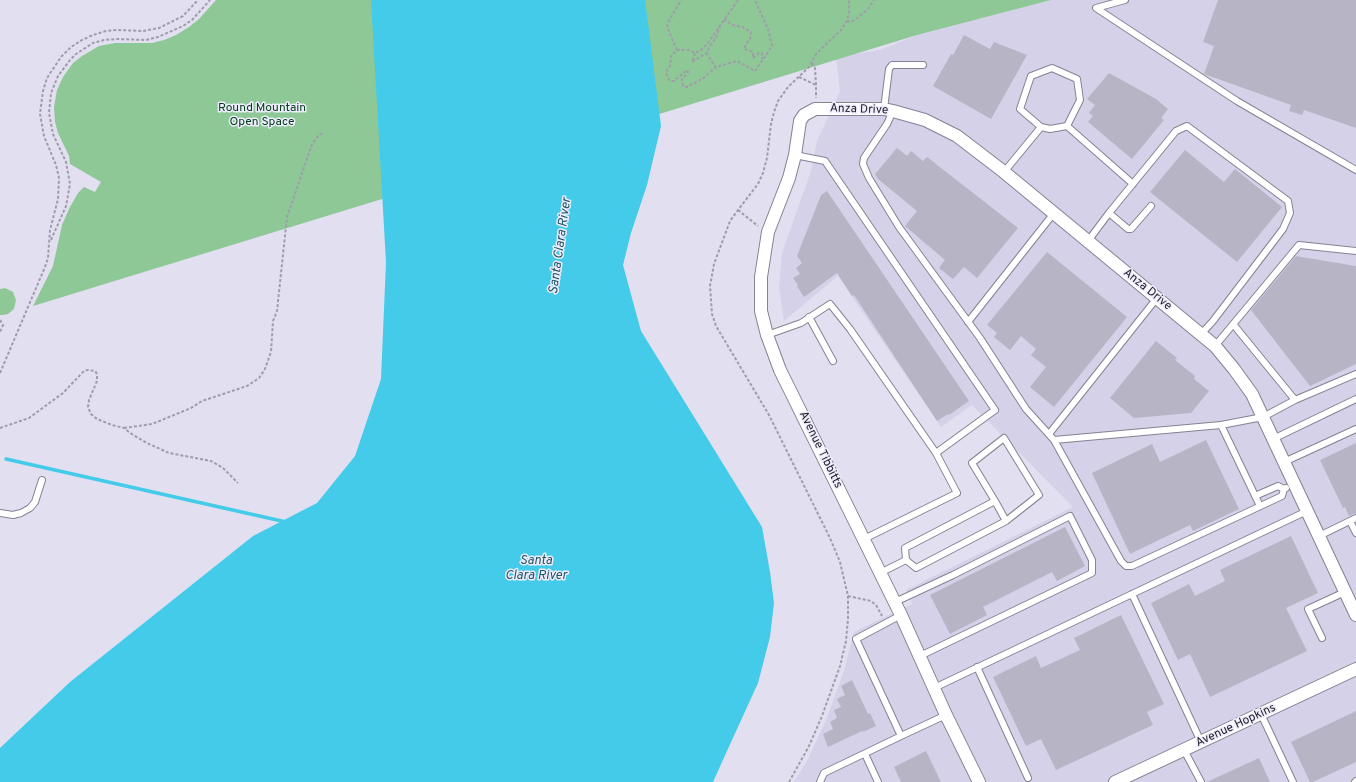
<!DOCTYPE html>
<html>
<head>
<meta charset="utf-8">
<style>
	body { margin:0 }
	canvas { display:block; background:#e1dff0 }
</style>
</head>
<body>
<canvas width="1356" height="782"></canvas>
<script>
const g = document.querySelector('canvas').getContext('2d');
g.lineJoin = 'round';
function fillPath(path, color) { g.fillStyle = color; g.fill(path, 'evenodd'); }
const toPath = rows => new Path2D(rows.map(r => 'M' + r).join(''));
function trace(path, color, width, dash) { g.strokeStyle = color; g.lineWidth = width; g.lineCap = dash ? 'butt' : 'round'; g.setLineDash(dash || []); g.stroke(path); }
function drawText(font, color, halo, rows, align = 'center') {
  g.font = font + ' Overpass,sans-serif'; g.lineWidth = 3; g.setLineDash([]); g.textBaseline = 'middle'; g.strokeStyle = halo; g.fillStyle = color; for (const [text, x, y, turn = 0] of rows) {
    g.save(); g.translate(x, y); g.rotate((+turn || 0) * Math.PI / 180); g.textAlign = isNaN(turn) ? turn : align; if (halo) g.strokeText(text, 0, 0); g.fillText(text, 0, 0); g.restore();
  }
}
const built = toPath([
	[1051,0,1356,0,1356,782,794,782,808,759,826,720,844,671,854,632,912,604,906,590,1073,507,972,405,941,427,838,276,784,321,779,288,782,253,811,171,817,141,840,91,836,57,880,50,917,35]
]);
const green = toPath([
	[216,0,1051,0,917,35,33,306,53,266,62,225,69,209,78,193,84,187,95,192,101,182,70,164,69,156,58,133,55,122,54,107,57,90,63,77,73,63,82,56,99,46,115,43,152,43,164,40,176,35,189,27,199,19],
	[5,288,13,292,16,300,14,309,8,314,3,315,0,315,0,289]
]);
const water = toPath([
	[371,0,645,0,661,126,647,185,631,233,623,265,641,331,762,527,770,572,774,603,770,637,758,683,727,751,713,782,0,782,0,748,70,682,253,536,317,503,355,456,381,379,386,262]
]);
const stream = toPath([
	[6,459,286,522]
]);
const building = toPath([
	[1218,0,1356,0,1356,128,1304,110,1302,115,1289,111,1291,105,1204,74,1214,46,1203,42],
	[964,35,990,49,994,42,1027,55,991,119,933,86,951,54,953,55],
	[1109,73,1156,99,1168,109,1161,118,1164,120,1132,159,1088,122,1093,116,1089,113,1095,105,1087,99],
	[897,148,907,156,911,151,923,161,927,157,1018,228,977,278,964,267,953,279,939,268,945,260,905,226,917,211,878,179,875,174],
	[1185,150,1224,182,1235,169,1282,207,1237,262,1150,192],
	[827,191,969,401,949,415,948,414,937,421,854,295,852,296,837,273,804,297,797,286,798,285,793,278,800,274,796,268,802,263,797,256,821,195],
	[1047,252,1127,317,1054,407,1030,387,1046,367,1031,355,1036,349,1021,336,1010,350,994,337,997,333,987,325],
	[1296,256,1356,266,1356,364,1310,386,1251,310],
	[1156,341,1177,358,1175,360,1195,376,1194,379,1209,391,1191,413,1134,418,1110,398],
	[1206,440,1239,509,1193,531,1190,525,1130,554,1092,473,1152,444,1160,462],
	[1356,443,1356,513,1349,516,1345,507,1343,508,1320,460],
	[1065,527,1085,566,1057,581,1052,572,983,607,987,615,950,634,930,595],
	[1291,536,1318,593,1286,608,1307,651,1210,697,1190,654,1178,660,1151,603,1189,584,1195,596,1225,581,1220,570],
	[1121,615,1164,704,1147,712,1153,725,1056,770,1041,739,1026,746,993,677,1036,656,1041,668,1080,650,1074,638],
	[852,680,868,714,870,713,876,726,863,732,862,731,828,747,823,734,833,729,830,722,837,718,834,710,841,707,837,699,845,695,841,686],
	[1356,711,1356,762,1313,782,1310,782,1291,742],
	[926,751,941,782,901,782,894,767],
	[1259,758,1270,782,1207,782]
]);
const path = toPath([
	[738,0,708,43,701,50,695,53,689,50,677,50,671,56,670,66,668,68,666,73,669,80,671,81,674,81,687,70,688,72,682,79,683,86,687,87,702,79,716,67,737,61,755,71,772,46,768,29,755,0],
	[724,21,726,20,732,25,742,27,751,32,750,39,747,43,744,49,753,52,753,58,759,53,762,53,762,59],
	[847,21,851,22,857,18,868,9,874,0],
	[677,50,667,27,669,21,681,0],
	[695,53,692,62,708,52,709,47,716,38,720,26],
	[706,53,716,67],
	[812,63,815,68,816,85,816,98],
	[799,77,816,85],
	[738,210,758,226],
	[51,240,66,206,70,184,66,162,53,134,49,113,51,93,58,76,70,60,76,54,93,43,104,40,117,39,146,40,158,37,183,26,192,20,210,0],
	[0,320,3,325,0,332],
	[0,373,45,267,48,258,50,230,58,199,59,178,56,165,44,136,40,114,43,91,47,78,61,57,71,47,82,40,93,35,106,31,117,30,143,31,159,28,183,16,198,0],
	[0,428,29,418,63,393,84,371,88,370,95,371,97,374,97,381,89,400,88,407,91,414,97,419,112,425,124,428,130,433,147,443,169,453,211,461,223,468,238,483],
	[124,428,152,424,191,408,202,401,247,386,259,378,265,369,271,352,273,321,277,311,287,217,312,144,318,136,324,132],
	[848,596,871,601,876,605,882,616],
	[789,782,809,746,822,716,840,666,846,641,848,618,848,596,840,562,830,538,769,415,716,326,712,314,710,286,714,264,730,221,738,210,758,184,763,173,767,158,771,124,774,112,778,101,788,87,809,67,816,54,841,30,847,21,849,12,849,0]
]);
const lane = toPath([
	[1125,0,1096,8,1237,101,1356,170],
	[884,109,889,69,892,65,923,65],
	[893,111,887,124,864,158,863,164,869,178,899,227,980,338,1026,409,1054,440,1121,561,1126,566,1132,566,1282,496,1284,489],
	[1041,127,1050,129,1067,126],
	[1004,172,1041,127,1020,109,1031,76,1052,68,1077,79,1080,100,1067,126,1133,184],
	[1109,213,1128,229,1131,229,1151,206],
	[1088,241,1109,213,1176,131,1187,126,1288,201,1290,213,1283,229,1213,321,1202,333],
	[809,317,833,361],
	[968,322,1054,213],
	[1233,324,1295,400],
	[767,335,801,323,830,304,850,329,936,453,995,410,825,161,795,155],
	[1215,346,1299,245,1356,251],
	[1049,434,1157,298],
	[1273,439,1356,399],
	[1054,440,1221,425],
	[1284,462,1356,429],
	[1255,496,1278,486,1284,489,1286,488],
	[995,501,905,548,906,560,916,568,1006,521,1039,495,1004,438,972,463,995,501,1006,521],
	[1260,506,1221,425,1263,417,1295,400,1356,374],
	[0,513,13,515,21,513,30,508,35,502,42,480],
	[1350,521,1356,533],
	[1319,536,1356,518],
	[864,539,957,493,936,453],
	[880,573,906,560],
	[1132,594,1201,742],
	[895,602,953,575,1070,516,1092,560,1092,573,920,656],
	[901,615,856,639,901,736,946,715],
	[1322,638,1308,609,1345,592],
	[977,667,1028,778],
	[934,688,1307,511],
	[1261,714,1293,782],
	[1184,750,1201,782],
	[865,754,878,782],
	[820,782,824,773,901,736],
	[1355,782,1356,781]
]);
const street = toPath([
	[979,782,946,715,901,615,780,370,767,335,761,311,761,277,768,232,789,178,795,155,800,121,804,115,815,109,884,109,893,111,925,120,957,136,1004,172,1215,346,1234,369,1252,394,1356,615],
	[1115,782,1356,669]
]);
const parkNames = [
	["Round Mountain",262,109],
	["Open Space",262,123]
];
const streetNames = [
	["Anza Drive",859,110,2],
	["Anza Drive",1147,290,39],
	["Avenue Tibbitts",820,450,64],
	["Avenue Hopkins",1236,726,-25]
];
const waterNames = [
	["Santa Clara River",561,246,-82],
	["Santa",536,561],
	["Clara River",536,576]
];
fillPath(built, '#d4d1e9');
fillPath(green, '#8ec896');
fillPath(water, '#44cbea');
trace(stream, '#44cbea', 3.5);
fillPath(building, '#b7b5c5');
trace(lane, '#858292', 8);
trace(street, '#858292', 14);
trace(path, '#9f9daa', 2, [3, 2]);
trace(lane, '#fff', 6);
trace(street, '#fff', 12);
drawText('12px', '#034016', '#eeecfd', parkNames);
drawText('12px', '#232228', '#eeecfd', streetNames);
drawText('italic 13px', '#1e5462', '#eeecfd', waterNames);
</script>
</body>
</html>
